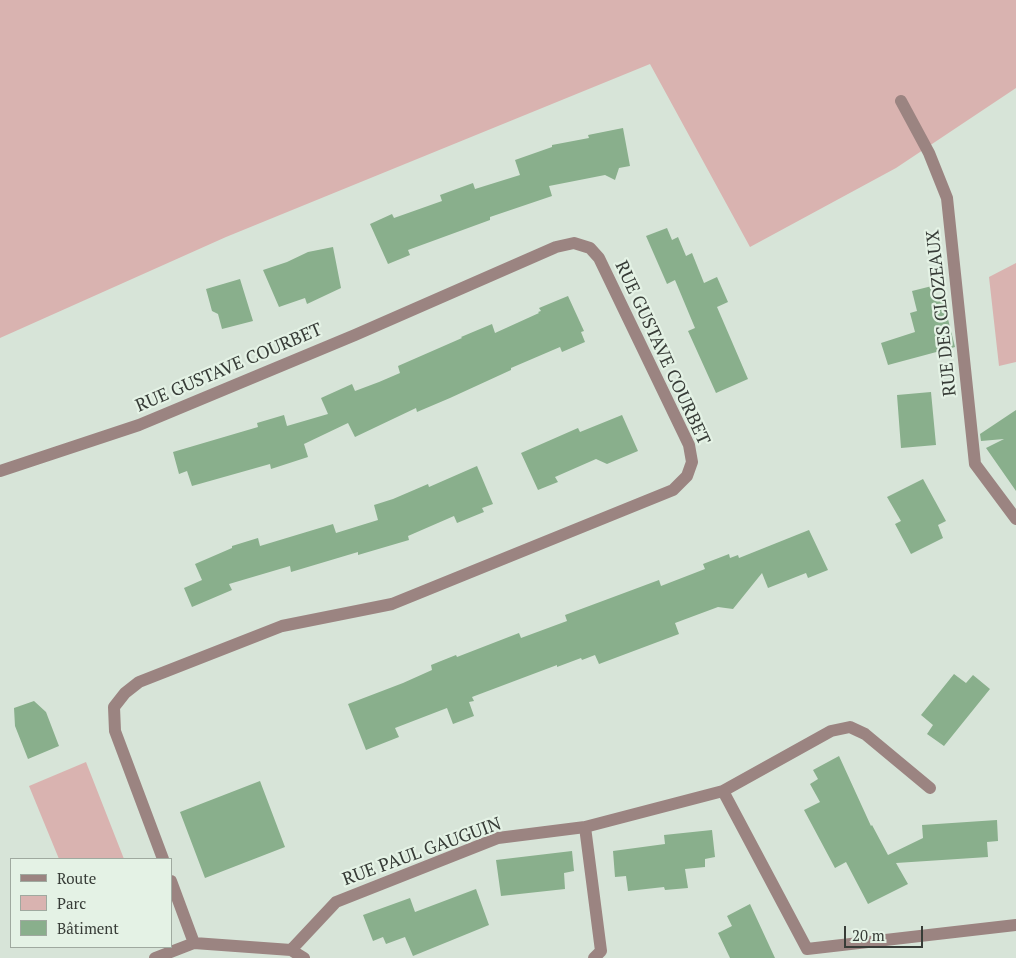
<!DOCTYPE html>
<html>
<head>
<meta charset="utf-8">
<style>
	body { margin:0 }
	#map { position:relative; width:1016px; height:958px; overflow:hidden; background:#d7e4d8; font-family:"PT Serif",serif }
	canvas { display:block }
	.legend { position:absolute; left:10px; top:858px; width:162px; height:90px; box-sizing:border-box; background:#e4f2e5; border:1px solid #9fa99f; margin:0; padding:6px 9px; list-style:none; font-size:15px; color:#373c37 }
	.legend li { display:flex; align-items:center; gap:10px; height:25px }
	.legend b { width:25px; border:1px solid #9fa99f }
	.scale { position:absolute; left:844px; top:926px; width:79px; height:22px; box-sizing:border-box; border:2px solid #373c37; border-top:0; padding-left:6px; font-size:15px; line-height:18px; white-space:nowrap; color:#373c37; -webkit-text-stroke:4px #e4f2e5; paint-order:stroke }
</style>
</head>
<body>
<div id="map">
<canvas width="1016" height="958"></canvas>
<ul class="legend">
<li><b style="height:6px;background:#9b8481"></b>Route</li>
<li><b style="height:14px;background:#d9b3b0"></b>Parc</li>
<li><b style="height:14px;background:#89af8c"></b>Bâtiment</li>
</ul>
<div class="scale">20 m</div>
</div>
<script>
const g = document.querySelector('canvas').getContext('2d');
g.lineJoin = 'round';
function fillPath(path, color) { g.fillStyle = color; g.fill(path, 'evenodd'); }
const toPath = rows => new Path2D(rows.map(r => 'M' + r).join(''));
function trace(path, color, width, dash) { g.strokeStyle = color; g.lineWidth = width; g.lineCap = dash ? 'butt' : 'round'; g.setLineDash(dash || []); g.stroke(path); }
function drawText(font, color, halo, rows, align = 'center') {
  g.font = font + ' "PT Serif",serif'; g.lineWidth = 4.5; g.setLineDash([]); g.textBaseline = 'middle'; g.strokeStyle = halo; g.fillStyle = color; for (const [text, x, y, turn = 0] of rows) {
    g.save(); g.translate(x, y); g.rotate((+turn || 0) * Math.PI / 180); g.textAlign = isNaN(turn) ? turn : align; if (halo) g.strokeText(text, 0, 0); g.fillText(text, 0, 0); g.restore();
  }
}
const green = toPath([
	[0,0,1016,0,1016,88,896,168,750,247,650,64,226,237,0,338],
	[1016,263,1016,362,999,366,989,277],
	[86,762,124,859,59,859,29,786]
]);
const building = toPath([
	[623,128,630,166,619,168,615,180,605,175,549,186,552,196,490,217,490,220,408,250,410,255,388,264,370,224,392,214,394,218,442,201,440,195,473,183,475,189,520,175,515,160,552,147,552,145,589,138,588,135],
	[667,228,672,240,678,237,686,256,692,253,704,283,717,277,728,302,717,307,748,379,716,393,688,331,695,328,675,280,667,284,646,236],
	[333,247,341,288,307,304,305,298,279,307,263,270,287,262,308,252],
	[240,279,253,321,222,329,218,314,212,311,206,289],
	[932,286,937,301,943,299,955,347,888,365,881,343,915,332,910,313,917,311,912,291],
	[568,296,584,331,581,332,585,342,562,352,560,347,511,368,511,370,450,398,417,412,416,408,355,437,348,423,304,444,308,457,271,469,270,464,192,486,187,471,179,474,173,452,258,427,257,423,284,415,287,426,328,414,321,398,352,384,355,391,379,382,400,373,398,366,462,338,461,337,492,324,495,333,539,313,538,312,541,311,539,308],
	[931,392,936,445,901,448,897,395],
	[1016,410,1016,491,986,448,1004,439,981,441,980,434],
	[622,415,638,451,607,464,596,459,555,477,558,482,538,490,521,453,578,428,580,432],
	[477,466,493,504,482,508,484,512,457,523,454,516,408,536,409,540,358,555,358,552,291,572,290,566,229,584,232,590,192,607,184,588,202,580,195,564,232,548,232,546,258,538,260,546,333,524,336,533,378,520,374,505,393,499,428,484,429,487],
	[923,479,946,521,938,525,943,538,911,554,895,524,901,521,887,497],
	[809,530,828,570,808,578,806,573,768,588,762,573,733,609,718,607,675,623,679,634,599,664,595,655,582,660,581,658,557,667,557,665,472,697,474,701,469,702,474,716,453,724,447,708,395,728,399,737,366,750,348,704,403,683,432,670,431,665,456,655,457,657,519,633,521,638,567,621,565,615,659,580,661,586,705,569,703,564,729,554,730,558,738,555,739,558],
	[954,674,966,683,973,675,990,689,944,746,927,734,933,725,921,715],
	[34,701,46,712,59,746,28,759,15,726,14,708],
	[839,756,871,826,872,825,888,855,923,838,922,825,997,820,998,841,987,842,988,857,896,863,908,884,868,904,846,862,835,868,804,810,820,802,810,784,818,779,813,770],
	[260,781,285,847,205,878,180,812],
	[712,830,715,857,705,859,705,867,685,869,688,888,665,890,664,887,628,891,626,876,615,877,613,851,665,844,664,835],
	[572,851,574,871,564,873,565,889,501,896,496,860],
	[476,889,489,925,413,956,405,937,386,944,383,937,373,941,363,915,410,898,415,912],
	[750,904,775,958,730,958,718,933,732,926,727,916]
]);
const minor = toPath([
	[901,101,929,153,947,198,975,464,1016,519],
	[0,471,139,425,355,335,556,247,574,243,590,248,599,258,689,445,692,462,687,476,673,490,392,604,282,626,139,682,125,693,114,707,115,731,163,859],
	[723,791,807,949,1016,925],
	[585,827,601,951,594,958],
	[171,881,194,943],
	[291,950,336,902,498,838,585,827,723,791,831,731,850,727,865,734,930,788],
	[155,958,194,943,291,950,304,958]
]);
const streetNames = [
	["RUE DES CLOZEAUX",942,313,-96],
	["RUE GUSTAVE COURBET",662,353,65],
	["RUE GUSTAVE COURBET",229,368,-23],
	["RUE PAUL GAUGUIN",422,852,-20]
];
fillPath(green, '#d9b3b0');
fillPath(building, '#89af8c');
trace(minor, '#9b8481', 12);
drawText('18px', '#373c37', '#e4f2e5', streetNames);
</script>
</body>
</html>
